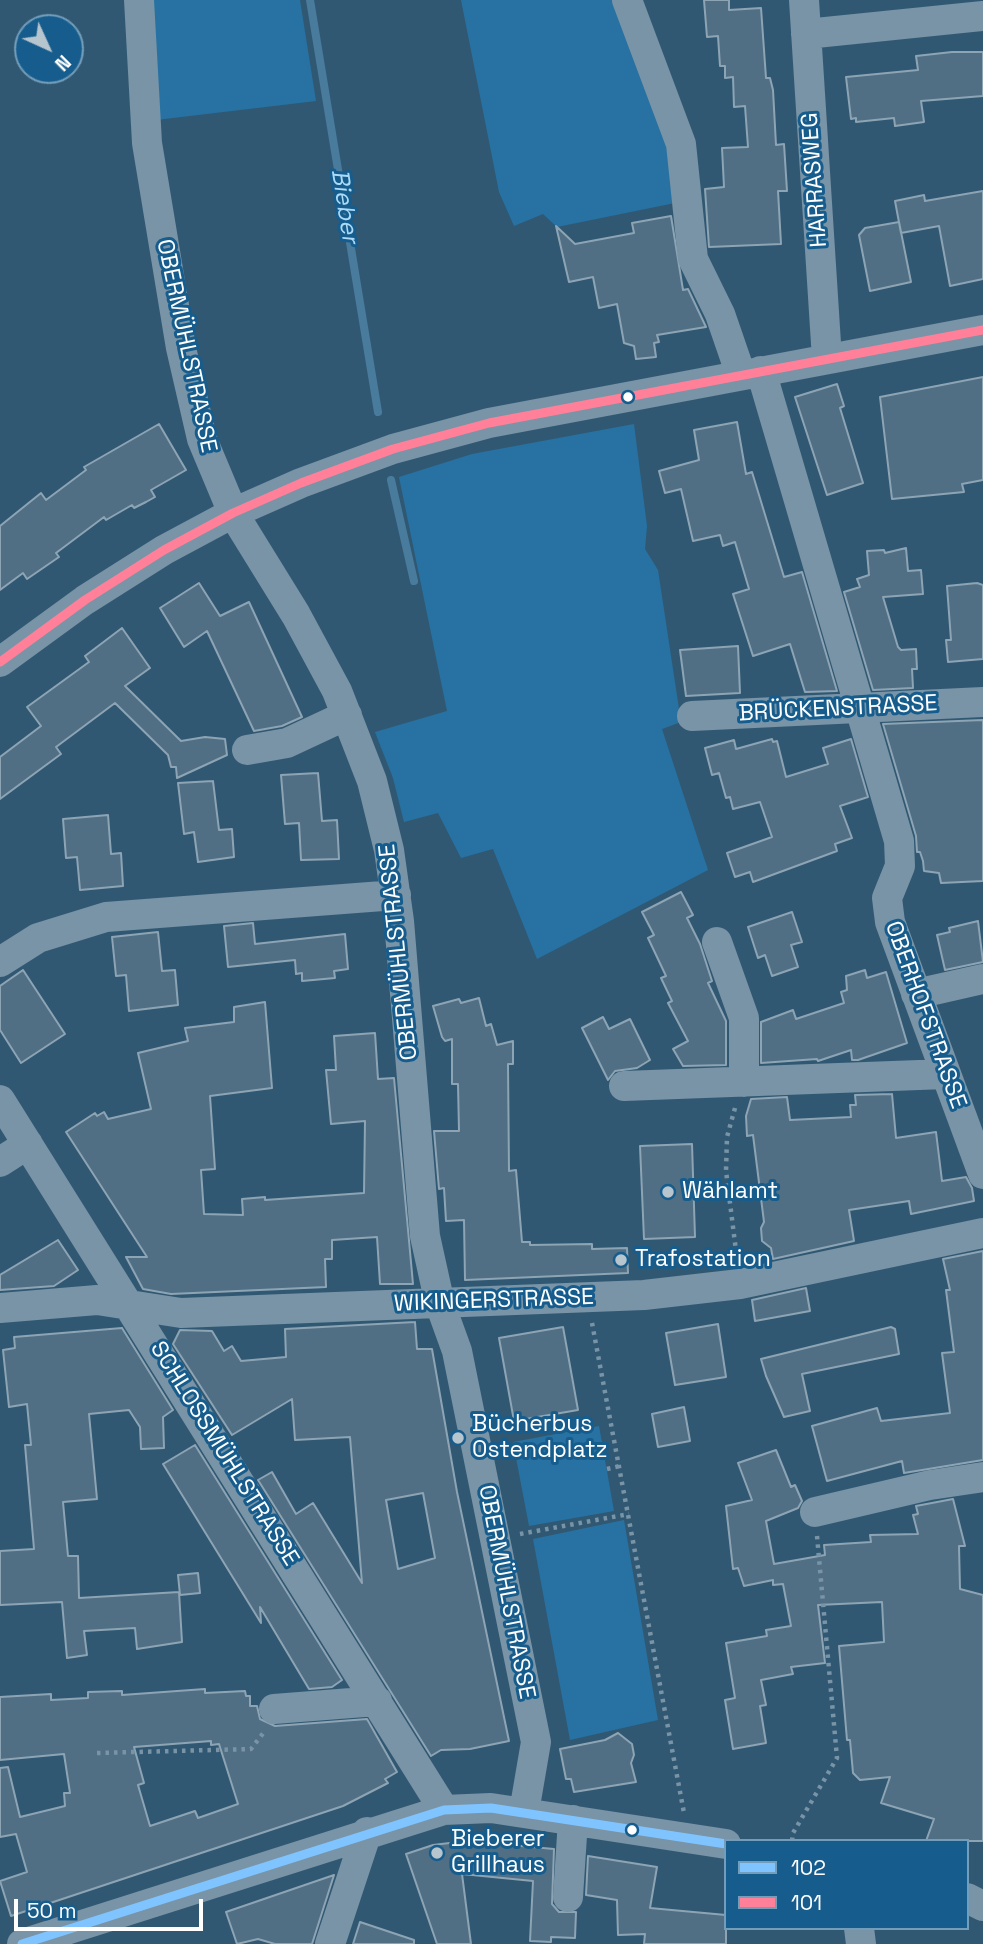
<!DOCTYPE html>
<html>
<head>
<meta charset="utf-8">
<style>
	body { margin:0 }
	#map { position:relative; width:983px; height:1944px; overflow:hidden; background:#315872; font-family:"Space Grotesk",sans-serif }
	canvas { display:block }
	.legend { position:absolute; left:724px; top:1839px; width:245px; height:91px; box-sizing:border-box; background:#165d8d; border:2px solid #739ebb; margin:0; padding:9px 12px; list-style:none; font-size:21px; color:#fff }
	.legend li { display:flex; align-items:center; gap:14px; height:35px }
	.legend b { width:35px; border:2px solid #739ebb }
	.north { position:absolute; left:14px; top:14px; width:70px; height:70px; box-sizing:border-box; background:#165d8d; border:2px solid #739ebb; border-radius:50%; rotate:135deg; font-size:19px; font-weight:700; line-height:28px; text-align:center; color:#fff }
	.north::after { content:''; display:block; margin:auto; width:24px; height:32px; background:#b7c5ce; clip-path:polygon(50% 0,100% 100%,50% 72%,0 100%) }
	.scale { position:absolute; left:14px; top:1899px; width:189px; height:32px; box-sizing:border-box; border:4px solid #fff; border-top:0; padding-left:9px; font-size:21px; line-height:24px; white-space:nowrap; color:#fff; -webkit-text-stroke:5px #165d8d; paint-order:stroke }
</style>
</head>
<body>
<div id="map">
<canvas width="983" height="1944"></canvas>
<ul class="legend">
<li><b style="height:9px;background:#80c4ff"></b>102</li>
<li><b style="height:9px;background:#ff8098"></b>101</li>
</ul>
<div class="north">N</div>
<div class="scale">50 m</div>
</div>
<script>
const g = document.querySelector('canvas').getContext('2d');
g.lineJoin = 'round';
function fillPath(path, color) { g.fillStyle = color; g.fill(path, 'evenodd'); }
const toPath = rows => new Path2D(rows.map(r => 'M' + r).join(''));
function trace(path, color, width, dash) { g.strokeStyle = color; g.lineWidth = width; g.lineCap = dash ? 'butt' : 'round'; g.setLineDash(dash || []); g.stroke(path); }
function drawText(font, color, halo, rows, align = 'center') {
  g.font = font + ' "Space Grotesk",sans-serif'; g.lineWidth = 6; g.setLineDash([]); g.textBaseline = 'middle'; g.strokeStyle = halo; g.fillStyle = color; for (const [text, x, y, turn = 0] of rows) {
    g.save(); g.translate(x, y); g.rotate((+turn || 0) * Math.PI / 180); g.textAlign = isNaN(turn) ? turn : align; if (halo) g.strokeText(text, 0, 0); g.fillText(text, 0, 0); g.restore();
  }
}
const green = toPath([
	[151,0,300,0,316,101,156,120],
	[461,0,616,0,669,135,675,203,557,227,543,214,514,226,499,192],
	[634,424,647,526,645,549,658,570,681,722,662,729,708,870,537,959,493,849,461,858,438,813,404,822,393,778,375,732,447,711,399,477,472,454],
	[599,1426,614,1511,529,1526,513,1442],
	[624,1520,658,1720,570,1740,533,1539]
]);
const stream = toPath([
	[310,0,378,412],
	[391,480,414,581]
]);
const building = toPath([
	[704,0,729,0,729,10,761,8,766,78,770,78,773,90,776,145,784,144,787,191,778,191,781,244,709,247,705,189,724,187,722,148,748,147,745,106,734,107,733,77,725,78,725,66,720,66,718,36,707,37,704,0],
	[952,52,983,52,983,96,921,101,924,122,895,126,894,118,856,122,856,118,851,119,846,77,918,70,916,56,952,52],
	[983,191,983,279,950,286,939,226,901,233,895,201,924,195,925,201,983,191],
	[671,216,683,290,688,289,706,327,657,335,659,342,654,343,656,357,636,359,634,346,624,343,617,304,599,308,593,277,569,282,556,226,575,244,634,233,632,223,671,216],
	[899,222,911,282,870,291,859,235,865,228,899,222],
	[983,377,983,480,962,484,964,492,892,499,880,397,983,377],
	[837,384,844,406,840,408,863,483,827,495,795,397,837,384],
	[737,422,746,474,752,472,784,577,802,572,837,691,805,692,790,644,753,656,733,594,749,589,735,542,723,546,720,535,693,541,681,489,665,493,659,471,699,460,694,430,737,422],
	[159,424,186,470,151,490,155,497,146,502,134,508,132,505,106,520,104,517,56,553,59,557,27,579,23,573,0,590,0,526,41,493,46,500,86,470,84,467,159,424],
	[906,548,908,571,921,570,923,594,883,597,898,647,901,650,916,649,917,669,912,669,913,688,873,690,844,592,860,587,857,579,869,575,867,551,884,550,885,553,906,548],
	[199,583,220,616,249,602,302,717,282,726,254,731,207,631,184,647,160,608,199,583],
	[977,583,983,585,983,659,948,662,946,640,951,640,947,586,977,583],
	[122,628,150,668,125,686,181,741,205,737,225,739,227,755,177,778,176,767,171,767,168,755,115,703,56,747,61,754,0,799,0,757,41,726,27,707,89,662,85,656,122,628],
	[738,646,740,693,686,696,680,650,738,646],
	[983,720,983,881,941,883,939,873,924,871,923,861,920,852,917,852,916,836,883,724,983,720],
	[772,739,773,742,777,741,786,777,828,764,823,748,851,739,868,797,840,806,852,838,835,844,837,851,753,882,750,872,735,877,727,853,772,837,760,802,733,809,730,797,726,798,719,773,712,775,705,748,734,740,736,749,772,739],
	[318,773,322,821,337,820,339,859,301,860,299,823,285,824,281,775,318,773],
	[213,781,219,830,232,829,234,857,198,862,194,832,184,834,178,783,213,781],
	[108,815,111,854,121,853,123,886,80,890,77,857,66,858,63,819,108,815],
	[681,892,693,915,687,918,700,944,712,981,708,983,726,1021,726,1065,683,1066,673,1049,688,1041,668,1003,672,1001,661,978,666,976,648,938,654,935,642,912,681,892],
	[792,912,802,942,791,945,798,967,772,976,765,955,758,958,748,927,792,912],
	[978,921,983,962,945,970,937,935,950,932,949,928,978,921],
	[253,923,255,944,345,934,348,969,334,971,335,978,302,981,302,973,296,974,295,960,228,967,224,926,253,923],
	[158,932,162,971,175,970,178,1005,129,1011,126,975,116,976,112,937,158,932],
	[23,970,65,1034,21,1063,0,1030,0,986,23,970],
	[865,970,867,978,886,972,907,1043,858,1060,852,1060,851,1050,818,1061,817,1059,761,1063,761,1022,793,1010,796,1019,844,1003,841,992,847,990,846,976,865,970],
	[479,998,486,1026,491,1024,497,1045,513,1041,513,1064,508,1064,509,1171,516,1170,522,1242,530,1242,530,1245,592,1244,592,1249,627,1248,628,1273,465,1280,464,1220,446,1221,444,1188,439,1189,434,1131,459,1131,458,1084,452,1084,452,1039,445,1041,442,1037,433,1006,459,999,461,1003,479,998],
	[265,1002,272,1088,210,1096,215,1169,201,1170,204,1214,243,1215,242,1199,265,1197,265,1200,364,1193,365,1121,331,1124,326,1070,336,1070,334,1036,375,1033,378,1079,394,1078,413,1284,380,1284,377,1237,332,1240,332,1259,325,1259,326,1287,171,1294,143,1289,126,1257,147,1257,66,1132,95,1113,97,1116,104,1112,108,1119,151,1109,138,1053,188,1041,185,1028,234,1022,234,1007,265,1002],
	[603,1017,609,1029,630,1019,650,1060,637,1068,615,1071,608,1080,582,1028,603,1017],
	[892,1094,896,1138,936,1132,942,1181,966,1177,972,1188,974,1201,911,1214,909,1201,849,1210,854,1241,773,1259,771,1248,762,1241,761,1228,764,1222,753,1135,747,1136,746,1116,751,1099,787,1097,790,1120,851,1117,850,1105,856,1105,855,1095,892,1094],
	[692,1144,695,1237,644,1239,640,1146,692,1144],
	[58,1240,78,1270,54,1286,0,1290,0,1275,58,1240],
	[983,1251,983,1460,904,1473,902,1461,827,1481,812,1426,877,1408,881,1421,950,1413,942,1353,954,1352,946,1290,950,1290,943,1259,983,1251],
	[806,1288,810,1311,755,1321,752,1300,806,1288],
	[415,1322,417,1349,432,1349,457,1492,509,1741,470,1749,441,1750,431,1756,258,1480,272,1472,296,1514,313,1503,362,1583,350,1437,295,1440,292,1399,232,1435,173,1344,180,1330,212,1331,224,1351,232,1346,241,1361,286,1357,285,1329,415,1322],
	[423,1493,435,1558,398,1569,386,1500,423,1493],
	[718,1324,726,1377,675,1385,666,1333,718,1324],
	[563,1327,578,1410,514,1421,499,1338,563,1327],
	[891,1327,895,1329,899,1354,802,1374,810,1411,784,1417,766,1376,761,1359,891,1327],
	[122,1328,173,1410,163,1417,164,1448,141,1449,140,1427,129,1410,89,1414,97,1499,63,1502,68,1556,78,1556,79,1598,179,1592,182,1642,137,1649,135,1628,84,1631,87,1655,67,1658,62,1602,0,1605,0,1551,34,1549,25,1445,31,1445,27,1404,9,1407,3,1350,15,1348,14,1337,122,1328],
	[684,1407,690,1441,658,1447,652,1414,684,1407],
	[195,1445,342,1680,332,1687,309,1689,260,1607,261,1623,163,1464,195,1445],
	[776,1450,791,1487,795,1485,802,1501,798,1508,766,1521,774,1564,825,1555,824,1545,871,1542,870,1535,918,1534,913,1515,918,1514,916,1506,953,1499,965,1546,959,1546,960,1589,983,1595,983,1841,926,1841,934,1819,881,1803,890,1777,860,1780,853,1773,850,1740,847,1740,839,1646,884,1642,882,1602,818,1605,825,1663,791,1667,793,1674,761,1680,766,1705,760,1706,766,1743,733,1749,725,1700,735,1698,726,1643,767,1636,766,1630,791,1626,783,1584,773,1585,773,1580,744,1586,738,1568,733,1569,726,1506,752,1500,738,1463,776,1450],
	[198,1573,200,1593,180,1595,178,1575,198,1573],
	[205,1689,205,1693,245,1691,246,1696,250,1696,250,1706,257,1706,260,1719,275,1726,367,1719,397,1772,385,1779,388,1783,343,1806,11,1916,0,1881,27,1872,16,1834,0,1837,0,1768,8,1767,20,1817,65,1806,64,1793,70,1793,64,1754,0,1760,0,1697,51,1694,51,1700,88,1698,88,1692,122,1691,122,1695,205,1689],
	[211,1741,211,1745,219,1744,238,1804,198,1818,195,1811,150,1826,138,1785,144,1783,134,1747,211,1741],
	[618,1733,632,1744,634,1755,631,1763,636,1782,574,1792,571,1779,566,1779,560,1749,605,1740,618,1733],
	[466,1841,554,1849,552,1904,559,1912,576,1912,575,1938,551,1937,551,1942,530,1941,533,1881,462,1874,471,1944,437,1944,406,1854,433,1845,466,1841],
	[588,1856,657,1867,650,1908,726,1915,726,1944,644,1944,645,1934,618,1935,617,1900,586,1895,588,1856],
	[334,1875,312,1944,275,1944,258,1939,237,1944,226,1912,334,1875],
	[360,1922,414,1940,414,1944,353,1944,360,1922]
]);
const path = toPath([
	[735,1108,727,1137,726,1171,737,1259],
	[592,1323,684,1813],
	[607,1469,620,1466],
	[520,1534,629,1514],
	[97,1753,251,1749,264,1732],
	[792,1841,793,1833,837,1758,817,1536]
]);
const minor = toPath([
	[139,0,147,143,181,348,202,439,233,513,296,615,337,691,372,781,389,850,399,921,425,1236,440,1304,457,1351,536,1742,524,1812],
	[627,0,681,144,693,259,720,314,741,375],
	[804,0,827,359],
	[806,34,983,16],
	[761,371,899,841,900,866,887,898,890,922,983,1174],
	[0,662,85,600,164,550,233,513,301,483,393,449,489,423,983,330],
	[692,716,983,702],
	[247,750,287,743,347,715],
	[717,942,744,1018,744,1082],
	[0,962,38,938,106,917,396,895],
	[916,994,983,979],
	[624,1086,946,1074],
	[0,1100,444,1810],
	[0,1162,28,1144],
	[0,1308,97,1300,181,1313,644,1295,740,1284,983,1233],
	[815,1512,930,1485,983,1477],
	[274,1709,377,1701],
	[568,1897,573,1820],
	[967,1898,983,1906],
	[859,1928,861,1944],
	[22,1944,444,1810,491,1808,726,1844],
	[330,1944,367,1832]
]);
const bus1 = toPath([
	[22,1944,444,1810,491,1808,726,1844]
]);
const bus2 = toPath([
	[0,662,85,600,164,550,233,513,301,483,393,449,489,423,983,330]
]);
const markers = [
	[628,397,6,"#fff"],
	[668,1192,7,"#b7c5ce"],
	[621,1260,7,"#b7c5ce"],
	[458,1438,7,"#b7c5ce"],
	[632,1830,6,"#fff"],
	[437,1853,7,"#b7c5ce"]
];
const streetNames = [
	["HARRASWEG",815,180,-94],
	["OBERMÜHLSTRASSE",186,346,78],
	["BRÜCKENSTRASSE",838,709,-3],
	["OBERMÜHLSTRASSE",399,952,-96],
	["OBERHOFSTRASSE",925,1015,70],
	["WIKINGERSTRASSE",494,1301,-2],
	["SCHLOSSMÜHLSTRASSE",224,1454,58],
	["OBERMÜHLSTRASSE",506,1592,79]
];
const poiNames = [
	["Wählamt",682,1192],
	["Trafostation",635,1260],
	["Bücherbus",472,1425],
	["Ostendplatz",472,1451],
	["Bieberer",451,1840],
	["Grillhaus",451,1866]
];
const waterNames = [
	["Bieber",344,206,81]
];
fillPath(green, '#2772a2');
trace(stream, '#497b9d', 8);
fillPath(building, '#506f84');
trace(building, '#8da4b4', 2);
trace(path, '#7894a6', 4.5, [3.5, 5]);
trace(minor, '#7894a6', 30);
trace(bus1, '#80c4ff', 9);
trace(bus2, '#ff8098', 9);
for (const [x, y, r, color] of markers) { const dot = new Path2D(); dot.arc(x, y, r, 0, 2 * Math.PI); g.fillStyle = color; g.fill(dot); trace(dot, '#165d8d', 2.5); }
drawText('23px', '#fff', '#165d8d', streetNames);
drawText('23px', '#fff', '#165d8d', poiNames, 'left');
drawText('italic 24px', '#acdaf7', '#165d8d', waterNames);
</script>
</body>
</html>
